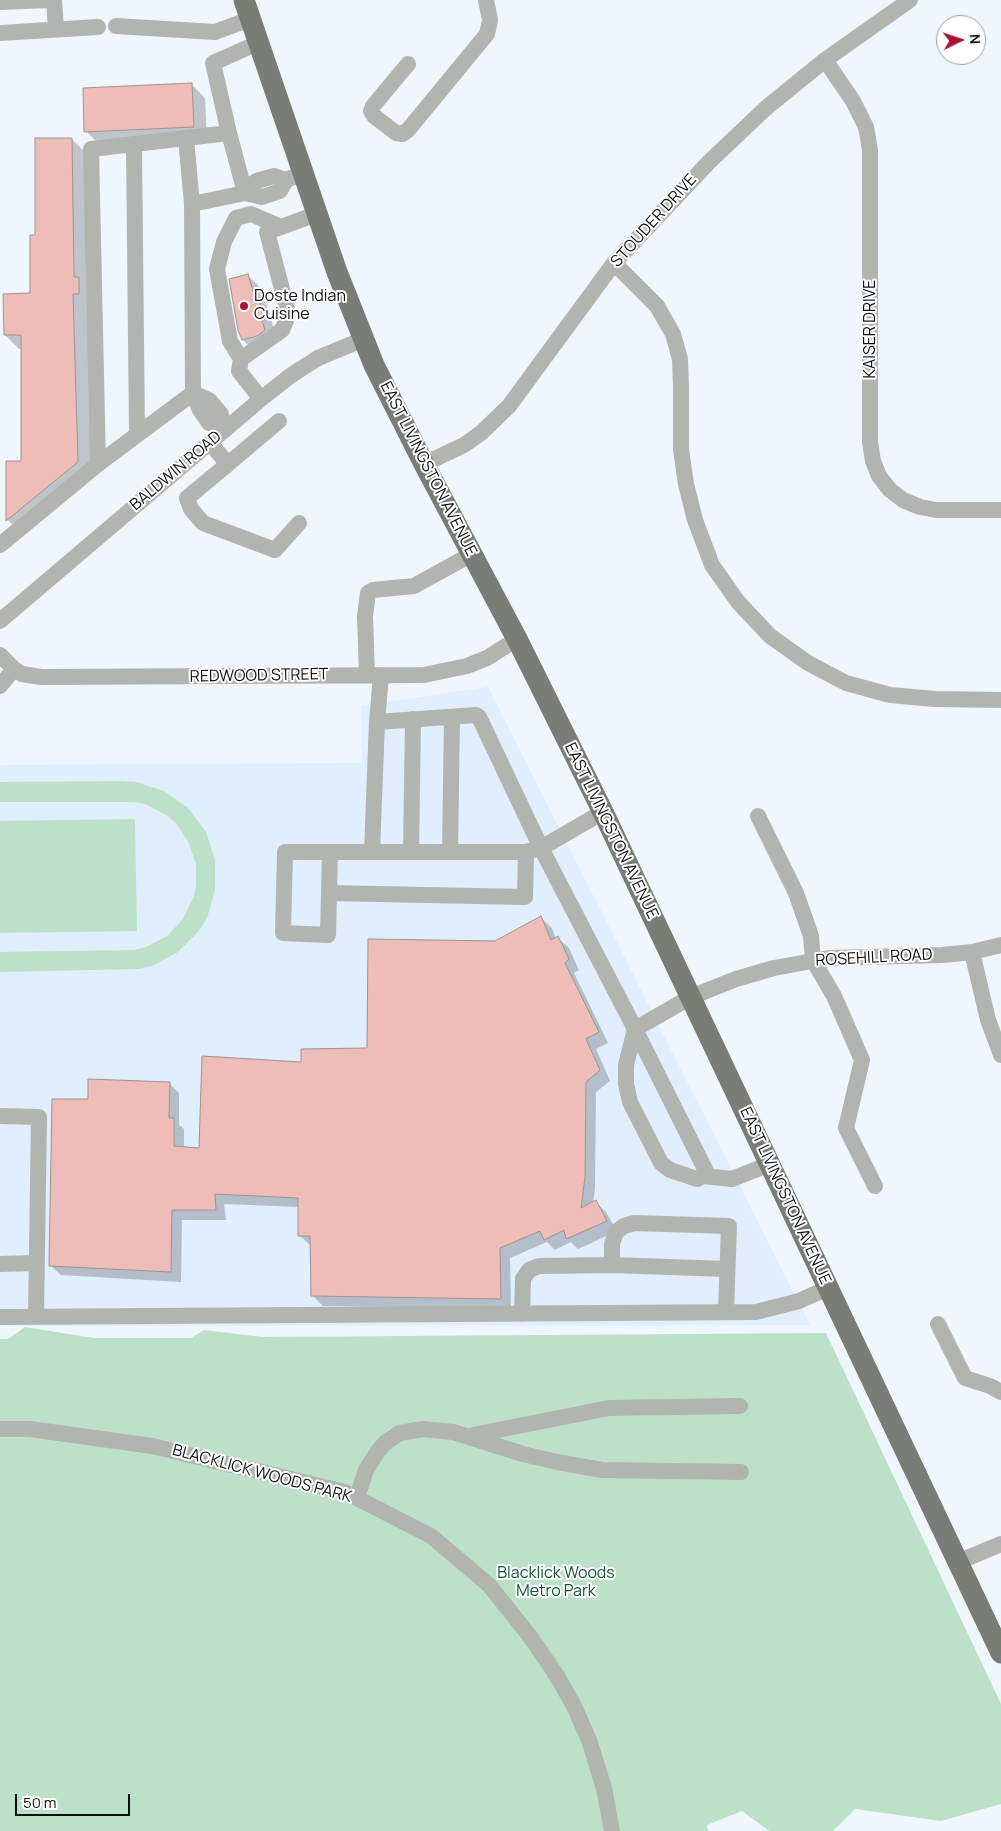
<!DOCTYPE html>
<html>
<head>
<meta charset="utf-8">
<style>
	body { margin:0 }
	#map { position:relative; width:1001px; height:1831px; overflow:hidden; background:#eff6fd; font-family:Manrope,sans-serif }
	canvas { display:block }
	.north { position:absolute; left:936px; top:15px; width:50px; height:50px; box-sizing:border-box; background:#fff; border:1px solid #9e9fa0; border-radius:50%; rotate:86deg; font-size:14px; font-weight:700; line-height:20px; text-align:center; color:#0c0f12 }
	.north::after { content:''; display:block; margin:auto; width:18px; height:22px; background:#a91237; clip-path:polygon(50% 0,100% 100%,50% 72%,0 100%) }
	.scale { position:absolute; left:15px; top:1794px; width:115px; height:22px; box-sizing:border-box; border:2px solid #0c0f12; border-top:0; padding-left:6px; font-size:15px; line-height:18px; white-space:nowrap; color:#0c0f12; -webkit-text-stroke:4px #fff; paint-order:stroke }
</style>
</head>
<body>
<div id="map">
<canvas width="1001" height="1831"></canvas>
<div class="north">N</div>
<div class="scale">50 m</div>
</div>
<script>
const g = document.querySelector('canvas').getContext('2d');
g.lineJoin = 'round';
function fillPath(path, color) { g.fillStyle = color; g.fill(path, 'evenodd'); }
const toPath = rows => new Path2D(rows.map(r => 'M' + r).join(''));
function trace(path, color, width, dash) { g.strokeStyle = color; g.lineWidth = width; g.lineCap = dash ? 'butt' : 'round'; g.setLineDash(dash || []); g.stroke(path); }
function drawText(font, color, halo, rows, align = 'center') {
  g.font = font + ' Manrope,sans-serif'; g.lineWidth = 4; g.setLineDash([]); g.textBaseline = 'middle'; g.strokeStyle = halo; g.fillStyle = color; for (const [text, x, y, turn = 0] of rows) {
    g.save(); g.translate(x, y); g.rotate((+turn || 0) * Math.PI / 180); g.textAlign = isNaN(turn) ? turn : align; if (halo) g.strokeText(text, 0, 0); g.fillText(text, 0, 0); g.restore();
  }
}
const built = toPath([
	[488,687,810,1325,0,1326,0,765,362,763,361,706]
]);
const green = toPath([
	[121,781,136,782,164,791,188,808,206,832,215,860,215,890,207,918,199,931,178,952,152,966,138,969,0,972,0,952,134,950,146,947,167,936,183,919,193,898,196,887,196,864,188,841,175,822,166,815,145,804,133,802,0,802,0,782],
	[135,819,137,931,0,933,0,821],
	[25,1327,94,1338,191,1338,204,1330,262,1337,826,1333,1001,1704,1001,1804,941,1821,855,1809,833,1831,769,1831,742,1811,707,1825,708,1831,0,1831,0,1339,8,1339]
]);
const shadow = toPath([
	[191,84,205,98,207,140,100,145,86,131],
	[72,139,86,153,91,476,21,534,8,520,7,462,22,462,22,349,19,349,5,335,32,294],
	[247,275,258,285,262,299,267,305,274,330,253,350,243,340],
	[541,918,552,928,556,939,558,938,569,948,579,970,574,973,608,1043,596,1049,610,1081,596,1092,595,1188,593,1203,595,1202,606,1212,617,1231,578,1249,571,1242,555,1250,547,1242,510,1258,511,1309,323,1306,312,1295,311,1246,299,1235,299,1207,224,1204,226,1220,182,1220,181,1282,61,1275,50,1265,89,1100,169,1083,179,1093,179,1125,184,1129,184,1148,200,1149,303,1063,369,1049,495,943]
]);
const building = toPath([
	[192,83,194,127,84,132,83,88,192,83],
	[35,138,72,138,74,277,79,277,79,294,73,294,78,462,6,521,6,461,21,461,21,335,4,335,3,294,30,293,30,235,35,235,35,138],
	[248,274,254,294,257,293,265,320,262,320,265,330,257,336,242,340,238,330,229,279,248,274],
	[541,916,551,940,558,936,569,959,565,963,599,1032,586,1039,600,1070,586,1082,585,1177,581,1208,596,1200,607,1221,566,1239,564,1230,544,1240,540,1231,500,1248,501,1299,311,1296,310,1236,298,1236,298,1198,215,1194,216,1210,172,1210,171,1272,49,1266,52,1099,88,1099,88,1079,170,1082,169,1118,174,1118,174,1146,199,1148,202,1056,301,1062,301,1049,367,1048,368,939,495,941,541,916]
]);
const minor = toPath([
	[54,0,56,29],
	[0,2,49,0],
	[116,26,215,32,250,19],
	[0,33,98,27],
	[825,60,853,101,866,127,870,150,870,442,873,461,879,476,890,490,903,500,920,507,936,510,1001,510],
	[408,64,373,106,371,111,374,116,396,133,402,134,408,130,487,34,490,20,486,0],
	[229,133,245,193],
	[186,138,192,204],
	[134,144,137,435],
	[245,193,256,181,274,176,286,180,296,176],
	[614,263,657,306,673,334,680,359,681,387,681,449,686,484,695,520,712,565,738,602,770,636,808,663,846,683,890,695,935,699,1001,700],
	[241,359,230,341,217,269,224,242,236,218,251,214,281,227],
	[193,393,209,400,221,414,221,424,225,429],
	[261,399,239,371,241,359,282,330,286,321,287,308,267,232,317,214],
	[221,424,209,423,200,410,193,393,192,204,245,193,262,197,280,191,286,180],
	[210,443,228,464,187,498,191,509,203,523,275,550,299,523],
	[98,464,91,149,229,133,213,63,258,43],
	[228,464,279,421],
	[424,464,464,445,481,433,509,406,614,263,709,162,766,108,825,60,910,0],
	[0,545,98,464,193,393],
	[0,621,261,399,290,376,318,358,364,339],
	[0,655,14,669,22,674,41,677,424,675,467,666,487,658,517,639],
	[367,675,365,616,368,593,373,590,414,586,472,554],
	[0,686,14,669],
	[377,722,372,852,526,852,541,848,479,717,476,715,377,722,381,675],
	[603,812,541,848,635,1029,691,997,736,979,774,968,829,958,943,955,972,952,1001,945],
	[758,816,796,893,811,936,813,960,834,996,862,1060,846,1128,875,1186],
	[372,852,285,852,283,933,328,935,329,893,525,897,526,852],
	[411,852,413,719],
	[450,852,452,717],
	[329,893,330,853],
	[972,952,988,1020,1001,1055],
	[0,1116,39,1117,36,1317],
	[703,1176,705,1169,635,1029,626,1065,626,1084,630,1102,661,1163,670,1170,697,1179,703,1176,732,1179,770,1164],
	[0,1264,36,1263],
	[612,1265,727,1269],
	[522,1314,523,1279,529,1270,539,1266,612,1265,612,1244,616,1232,624,1226,634,1223,729,1226,726,1312],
	[0,1317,756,1312,799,1301,828,1288],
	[938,1324,965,1378,990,1386,1001,1392],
	[0,1429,30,1429,152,1446,345,1492,431,1536,489,1585,532,1639,557,1676,574,1706,589,1740,604,1788,612,1831],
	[473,1435,609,1408,740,1406],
	[357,1498,366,1470,378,1451,385,1443,400,1433,423,1429,453,1432,523,1454,557,1462,602,1470,741,1472],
	[958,1562,1001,1544]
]);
const major = toPath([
	[244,0,337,272,374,365,424,464,517,639,603,812,1001,1653]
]);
const markers = [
	[244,306,5,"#a91237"]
];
const streetNames = [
	["STOUDER DRIVE",654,221,-48],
	["KAISER DRIVE",871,329,-90],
	["EAST LIVINGSTON AVENUE",428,469,63],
	["BALDWIN ROAD",176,471,-40],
	["REDWOOD STREET",259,676,-1],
	["EAST LIVINGSTON AVENUE",611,831,64],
	["ROSEHILL ROAD",874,958,-3],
	["EAST LIVINGSTON AVENUE",785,1196,65],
	["BLACKLICK WOODS PARK",262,1474,15]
];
const poiNames = [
	["Doste Indian",254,297],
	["Cuisine",254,315]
];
const parkNames = [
	["Blacklick Woods",556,1574],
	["Metro Park",556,1592]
];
fillPath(built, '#e0eefd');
fillPath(green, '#bde1c8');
fillPath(shadow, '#0003');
fillPath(building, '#eebdb7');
trace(building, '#9f9391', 1);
trace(minor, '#b1b4af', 16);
trace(major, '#787d75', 21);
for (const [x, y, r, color] of markers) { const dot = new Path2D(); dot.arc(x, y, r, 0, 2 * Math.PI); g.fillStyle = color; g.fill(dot); trace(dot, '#fff', 2); }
drawText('16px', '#0c0f12', '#fff', streetNames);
drawText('16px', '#0c0f12', '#fff', poiNames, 'left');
drawText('16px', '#115431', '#fff', parkNames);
</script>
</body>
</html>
